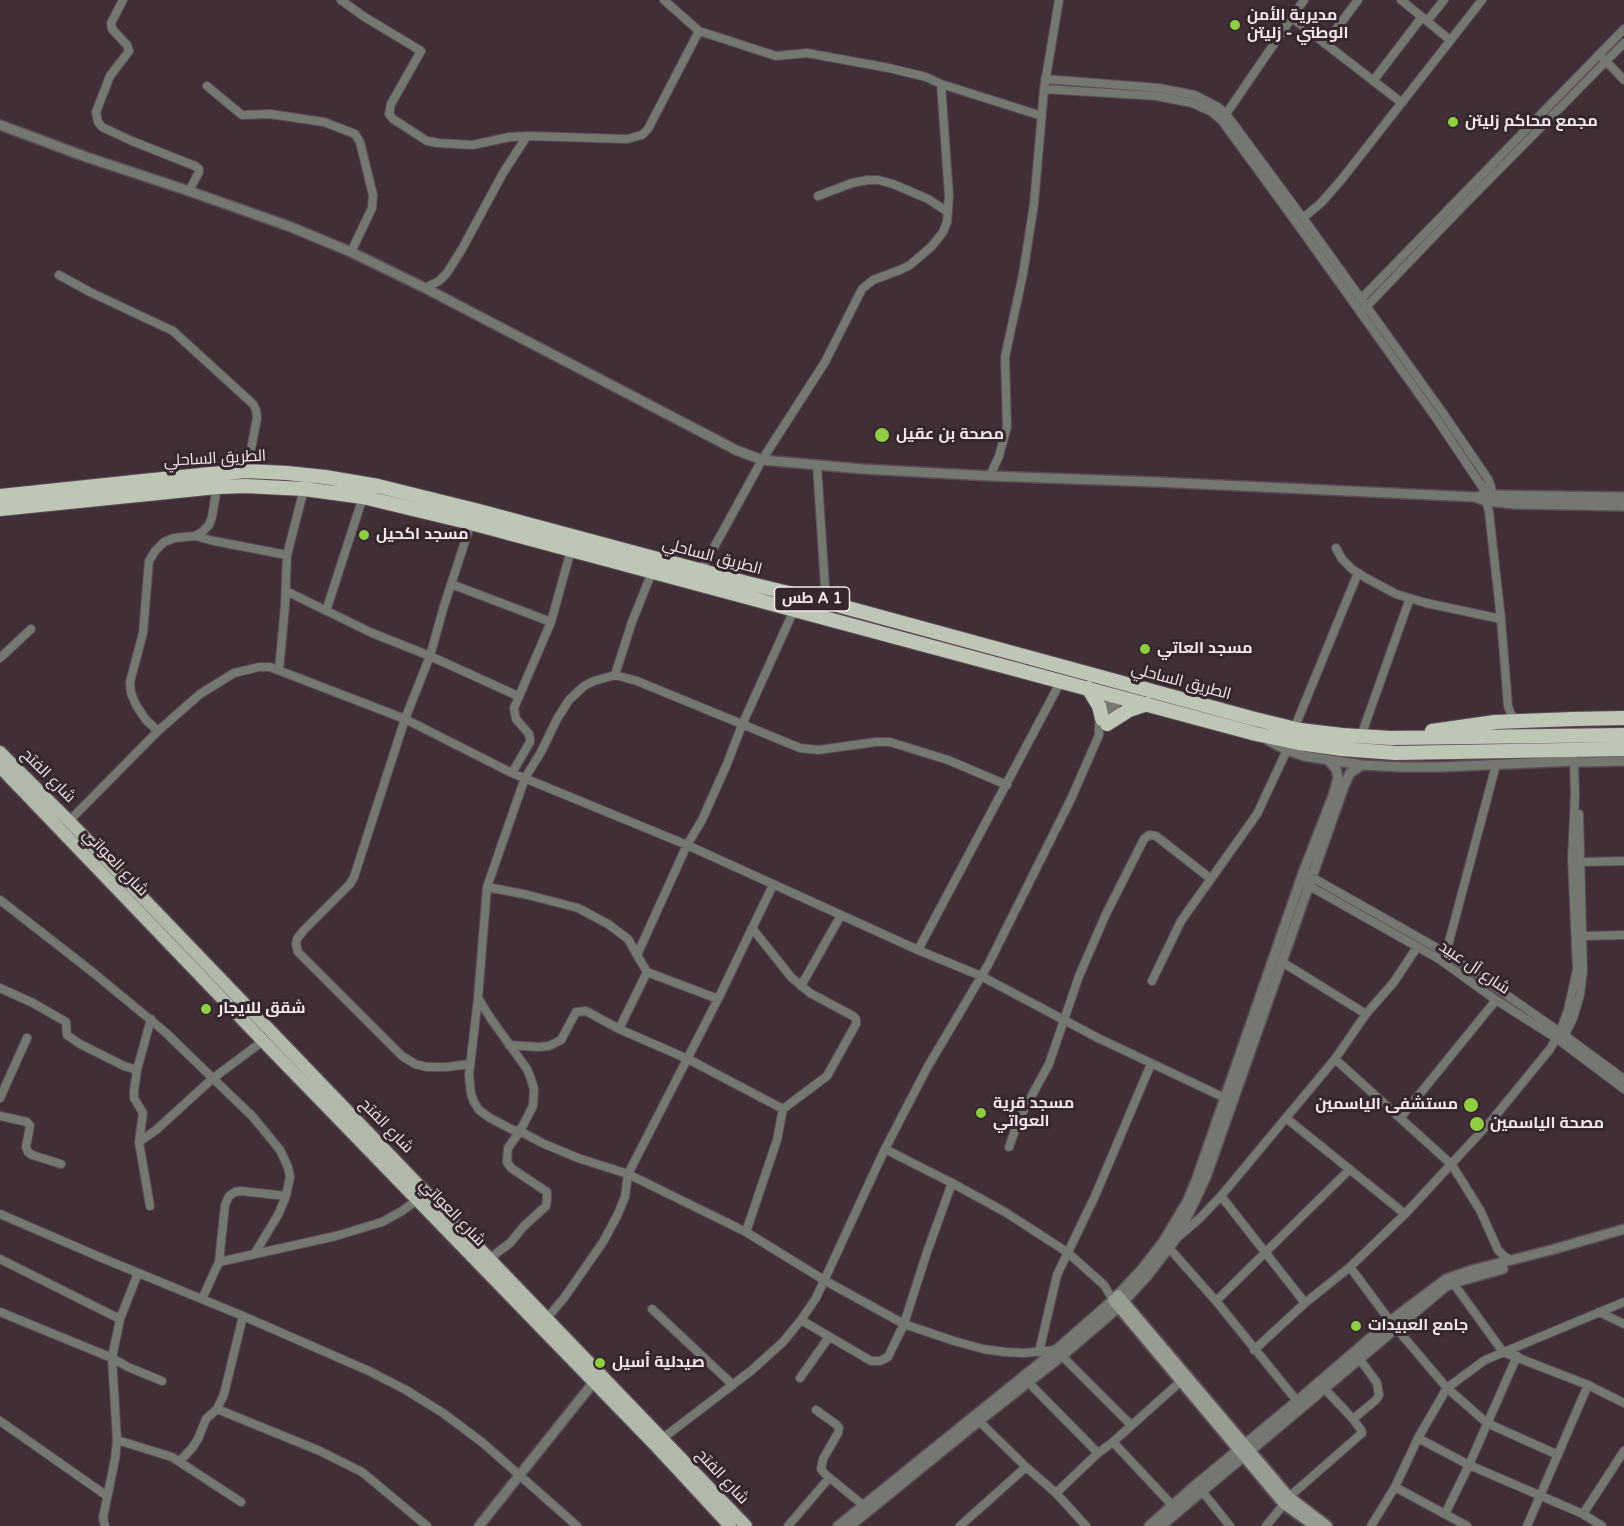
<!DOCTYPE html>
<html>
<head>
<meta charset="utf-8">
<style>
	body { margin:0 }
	canvas { display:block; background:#402f37 }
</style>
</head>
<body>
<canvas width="1624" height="1526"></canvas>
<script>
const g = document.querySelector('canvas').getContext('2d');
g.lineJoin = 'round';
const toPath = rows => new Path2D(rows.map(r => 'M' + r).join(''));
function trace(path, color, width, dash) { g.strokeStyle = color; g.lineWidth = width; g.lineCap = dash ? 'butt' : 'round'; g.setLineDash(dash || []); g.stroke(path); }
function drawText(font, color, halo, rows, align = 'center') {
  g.font = font + ' "Varela Round",Cairo,sans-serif'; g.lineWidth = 6; g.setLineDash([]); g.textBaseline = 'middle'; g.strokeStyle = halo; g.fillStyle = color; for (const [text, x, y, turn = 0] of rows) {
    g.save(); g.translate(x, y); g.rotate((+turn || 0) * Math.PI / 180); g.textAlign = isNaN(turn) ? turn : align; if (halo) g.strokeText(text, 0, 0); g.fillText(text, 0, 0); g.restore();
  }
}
const minor = toPath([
	[123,0,111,23,112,29,127,45,129,51,110,76,96,112,98,122,102,127,132,141,195,166,199,169,199,172,189,191],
	[341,0,363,16,421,51,391,104,389,114,393,119,427,141,438,143,472,145,510,137,527,136],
	[664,0,699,31],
	[1401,0,1450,40],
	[1291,17,1402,103],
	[1427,21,1444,0],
	[1325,44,1358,0],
	[1604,59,1624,80],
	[1045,79,1159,88,1195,95,1218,107,1226,114,1303,218,1443,413,1488,479,1491,487,1493,499],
	[1373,81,1422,17],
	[207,86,242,115,270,114,324,122,355,134,360,142,373,195,372,208,351,252],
	[1044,89,1156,96,1192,103,1212,112,1222,121,1298,225,1436,418,1483,488,1489,512,1501,619,1508,706,1511,714,1517,721],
	[1224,117,1304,0],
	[818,196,852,183,868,180,878,180,893,184,928,199,948,212],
	[1303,218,1321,203,1342,179,1482,0],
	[59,275,90,292,173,331,253,404,256,410,257,418,247,471],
	[425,288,439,281,447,273,462,249,503,173,527,136,627,139,642,135,648,129,699,31,776,56,807,53,889,68,926,77,941,84,1042,116],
	[1359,301,1624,29],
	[1364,309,1463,206,1624,43],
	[817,465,826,602],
	[990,476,999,456,1007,427,1005,357,1023,274,1034,204,1044,89,1059,0],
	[195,536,214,541,287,555],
	[1336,548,1342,559,1352,569,1366,578,1396,594,1426,603,1501,619],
	[701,571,762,460,825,362,862,289,873,280,900,270,910,265,932,246,943,232,947,222,949,196,941,84],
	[451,584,551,622],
	[286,591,372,633,430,656,518,696],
	[326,611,363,497],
	[0,658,31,629],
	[279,670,285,606,287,555,304,489],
	[615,675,632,622,652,572],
	[1108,721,1120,697],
	[1294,729,1358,573],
	[158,731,146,720,136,705,131,693,130,682,143,633,149,561,155,551,164,542,174,538,195,536,202,532,209,525,212,517,217,487],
	[1361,736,1410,598],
	[512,773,530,742,530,739,529,734,516,719,514,708,551,622,571,550],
	[1007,785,948,760,890,742,876,742,818,750,800,748,637,681,615,675,594,681,584,686,569,700,557,719,541,752,525,778,487,887,478,998,491,1019,527,1069,531,1079,534,1089,533,1106,520,1131,542,1143,578,1158,628,1174,746,1232,824,1280,904,1324,954,1341,983,1349,1005,1352,1024,1353,1056,1350],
	[69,821,158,731,200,694,234,673,259,667,270,667,405,719,512,773,687,845,918,950,981,976,1098,1038,1225,1098],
	[1580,862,1624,861],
	[1308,875,1446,953,1560,1032,1624,1079],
	[1304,883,1439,959,1496,1000,1556,1038,1624,1089],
	[487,887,528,895,578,908,608,924,628,939,637,955],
	[0,900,95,974,165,1032,253,1117,280,1150,288,1167,290,1177,286,1196,241,1191,235,1192,229,1196,225,1205,219,1262,202,1299],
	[1582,936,1624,935],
	[918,950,1061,681],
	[1446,953,1496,765],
	[1282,962,1366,1014],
	[647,972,718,999],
	[1152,981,1181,921,1257,814,1287,750],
	[801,986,841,915],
	[0,988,33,1003,66,1022,67,1035,80,1044,124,1066,137,1070],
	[478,998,469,1075,471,1094,474,1102,479,1110,490,1118,513,1130,520,1131,508,1148,507,1162,511,1168,547,1192,547,1199,546,1206,524,1226,510,1243,486,1261],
	[619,1029,647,972,637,955,687,845,702,820,727,764,742,725,794,610],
	[1563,1039,1573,1018,1580,995,1583,971,1579,814],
	[509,1045,538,1047,549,1046,561,1040,576,1012,586,1011,619,1029,688,1059,783,1109],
	[1335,1059,1452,1165,1480,1210,1498,1250,1505,1257,1512,1260],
	[470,1064,446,1067,427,1067,415,1064,402,1056,298,952,296,944,297,939,304,930,350,884,354,877,405,719,430,656,444,606,471,523],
	[0,1098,27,1038],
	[0,1116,27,1122,30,1126,26,1147,28,1152,32,1155,61,1164],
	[1401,1117,1496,1000],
	[1286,1118,1405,1214],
	[139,1142,156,1130,212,1079,263,1041],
	[1009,1147,1019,1119,1049,1064,1079,976,1106,914,1144,839,1149,835,1156,836,1211,879],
	[885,1149,952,1183,1005,1212,1067,1252,1104,1285,1113,1300],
	[1221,1196,1305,1303],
	[150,1206,139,1142,143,1113,134,1098,134,1091,137,1070,151,1019],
	[0,1214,102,1258,243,1316,369,1371,406,1390,443,1413,483,1443,577,1526],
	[746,1232,777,1140,783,1109,827,1076,856,1024,856,1019,853,1016,810,993,791,977,752,928],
	[1177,1238,1199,1219,1221,1196,1335,1059,1366,1014,1394,982,1417,947],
	[1169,1248,1216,1301,1297,1401],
	[255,1253,278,1215,286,1196],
	[0,1259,120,1319],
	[219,1262,336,1236,382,1222,402,1211,417,1200],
	[1350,1267,1390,1321,1447,1388,1487,1423,1558,1455],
	[1451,1280,1503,1352,1588,1385,1624,1403],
	[1216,1301,1350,1169],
	[652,1309,733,1385],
	[0,1312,112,1358,128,1367,162,1381],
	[1599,1312,1624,1324],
	[547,1318,564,1298,603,1242,617,1216,625,1197,628,1174,718,999,773,885],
	[801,1320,871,1361,880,1361,888,1357,904,1324,927,1252,952,1183],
	[1254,1350,1305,1303,1350,1267,1405,1214,1492,1120,1550,1049,1560,1032,1568,1010,1577,969,1572,859,1575,795,1574,761],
	[1039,1352,1057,1275,1095,1196,1151,1064],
	[1062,1356,1131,1425],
	[800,1378,829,1337],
	[1028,1382,1098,1453],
	[217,1409,320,1451,362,1472,427,1526],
	[816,1410,837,1425,839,1428,838,1433,823,1459,821,1469,825,1474,863,1505],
	[1353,1419,1376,1400,1379,1395,1377,1383,1359,1358],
	[0,1421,107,1496],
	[979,1421,1026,1467,1056,1493,1086,1526],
	[663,1438,752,1370,783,1342,801,1320,816,1298,885,1149,927,1068,988,965,1071,799,1099,735,1099,725,1113,695],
	[1418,1438,1469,1465,1583,1514,1602,1526],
	[117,1440,172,1457,241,1502],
	[1113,1442,1172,1505],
	[180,1461,192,1448,198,1439,206,1419,217,1409,224,1394,243,1316],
	[1395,1487,1467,1526],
	[1202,1491,1230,1526],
	[1056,1493,1098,1453,1113,1442,1180,1382],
	[1289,1497,1362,1433,1361,1430,1353,1419,1324,1388],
	[1445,1514,1469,1465,1517,1356],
	[1583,1514,1624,1451],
	[105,1526,103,1518,115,1459,117,1440,112,1358,120,1319,138,1273],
	[788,1526,829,1478],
	[960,1526,1026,1467],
	[1266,1526,1284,1504],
	[1371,1526,1395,1487,1418,1438,1447,1388,1485,1360,1624,1302],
	[1527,1526,1588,1385]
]);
const tertiary = toPath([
	[0,125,89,158,189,191,291,227,351,252,425,288,736,450,762,460,863,469,990,476,1157,482,1475,497,1486,501,1514,504,1624,506],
	[1477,497,1486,495,1624,497],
	[1269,741,1287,750,1304,756,1362,765,1402,767,1441,767,1574,761,1578,762,1624,761],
	[479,1526,597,1378],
	[838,1526,1056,1350,1113,1300,1142,1269,1163,1242,1188,1200,1197,1178,1303,873,1333,796,1338,778,1336,769,1329,761],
	[850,1526,979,1421,1062,1356,1119,1307,1148,1275,1174,1241,1187,1217,1206,1177,1344,786,1350,773,1362,765],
	[1149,1526,1192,1488,1297,1401,1390,1321,1446,1279,1472,1270,1551,1250,1624,1229],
	[1161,1526,1445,1287,1453,1283,1503,1269]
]);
const secondary = toPath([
	[1118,1295,1289,1497,1327,1526],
	[1113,1300,1284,1504,1315,1526]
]);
const primary = toPath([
	[0,752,69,821,746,1526],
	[0,767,263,1041,654,1444,730,1526]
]);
const trunk = toPath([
	[0,496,210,474,247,471,287,473,325,477,378,486,479,511,747,583,826,602,1251,718,1300,730,1342,735,1391,738,1624,735],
	[0,509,217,487,246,486,304,489,363,497,471,523,1256,734,1299,743,1342,749,1396,753,1624,749],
	[1088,688,1099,706,1102,719],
	[1107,724,1129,710,1147,704],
	[1432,731,1495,722,1573,719,1624,718]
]);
const markers = [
	[1235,25,6,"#8fcd42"],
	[1453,122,6,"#8fcd42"],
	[882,435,8,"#8fcd42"],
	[364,535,6,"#8fcd42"],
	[1145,649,6,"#8fcd42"],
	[206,1009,6,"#8fcd42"],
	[1471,1105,8,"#8fcd42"],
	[981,1113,6,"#8fcd42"],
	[1477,1124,8,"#8fcd42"],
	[1356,1326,6,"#8fcd42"],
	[600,1363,6,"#8fcd42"]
];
const shields = [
	[812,599,75]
];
const shieldNames = [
	["طس A 1",812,599]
];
const poiNames = [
	["مديرية الأمن",1247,16],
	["الوطني - زليتن",1247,34],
	["مجمع محاكم زليتن",1465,122],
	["مصحة بن عقيل",896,435],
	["مسجد اكحيل",376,535],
	["مسجد العاتي",1157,649],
	["شقق للايجار",218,1009],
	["مسجد قرية",993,1104],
	["العواتي",993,1122],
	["مستشفى الياسمين",1458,1105,"right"],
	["مصحة الياسمين",1490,1124],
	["جامع العبيدات",1368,1326],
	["صيدلية أسيل",612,1363]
];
const streetNames = [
	["الطريق الساحلي",215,459,-3],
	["الطريق الساحلي",712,557,15],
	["الطريق الساحلي",1181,682,15],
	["شارع الفتح",48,776,45],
	["شارع العواتي",115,863,46],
	["شارع آل عبيد",1474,968,34],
	["شارع الفتح",386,1126,46],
	["شارع العواتي",452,1213,46],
	["شارع الفتح",722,1477,47]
];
trace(minor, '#5d4c54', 10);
trace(tertiary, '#5d4c54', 12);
trace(secondary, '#5d4c54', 14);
trace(primary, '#5d4c54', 15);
trace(trunk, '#5d4c54', 16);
trace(minor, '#747870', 8);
trace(tertiary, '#747870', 9);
trace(secondary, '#979d91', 10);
trace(primary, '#b1baaa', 12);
trace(trunk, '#bec7b6', 14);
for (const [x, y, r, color] of markers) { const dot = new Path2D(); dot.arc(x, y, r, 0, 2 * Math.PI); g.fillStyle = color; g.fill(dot); trace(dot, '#36262d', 2); }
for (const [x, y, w] of shields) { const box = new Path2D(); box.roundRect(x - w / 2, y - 12, w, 24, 4.5); g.fillStyle = '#36262d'; g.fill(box); trace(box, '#f3e7ec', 1.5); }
drawText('bold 15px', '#f3e7ec', null, shieldNames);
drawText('bold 16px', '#f3e7ec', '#36262d', poiNames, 'left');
drawText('16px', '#f3e7ec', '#36262d', streetNames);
</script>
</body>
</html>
